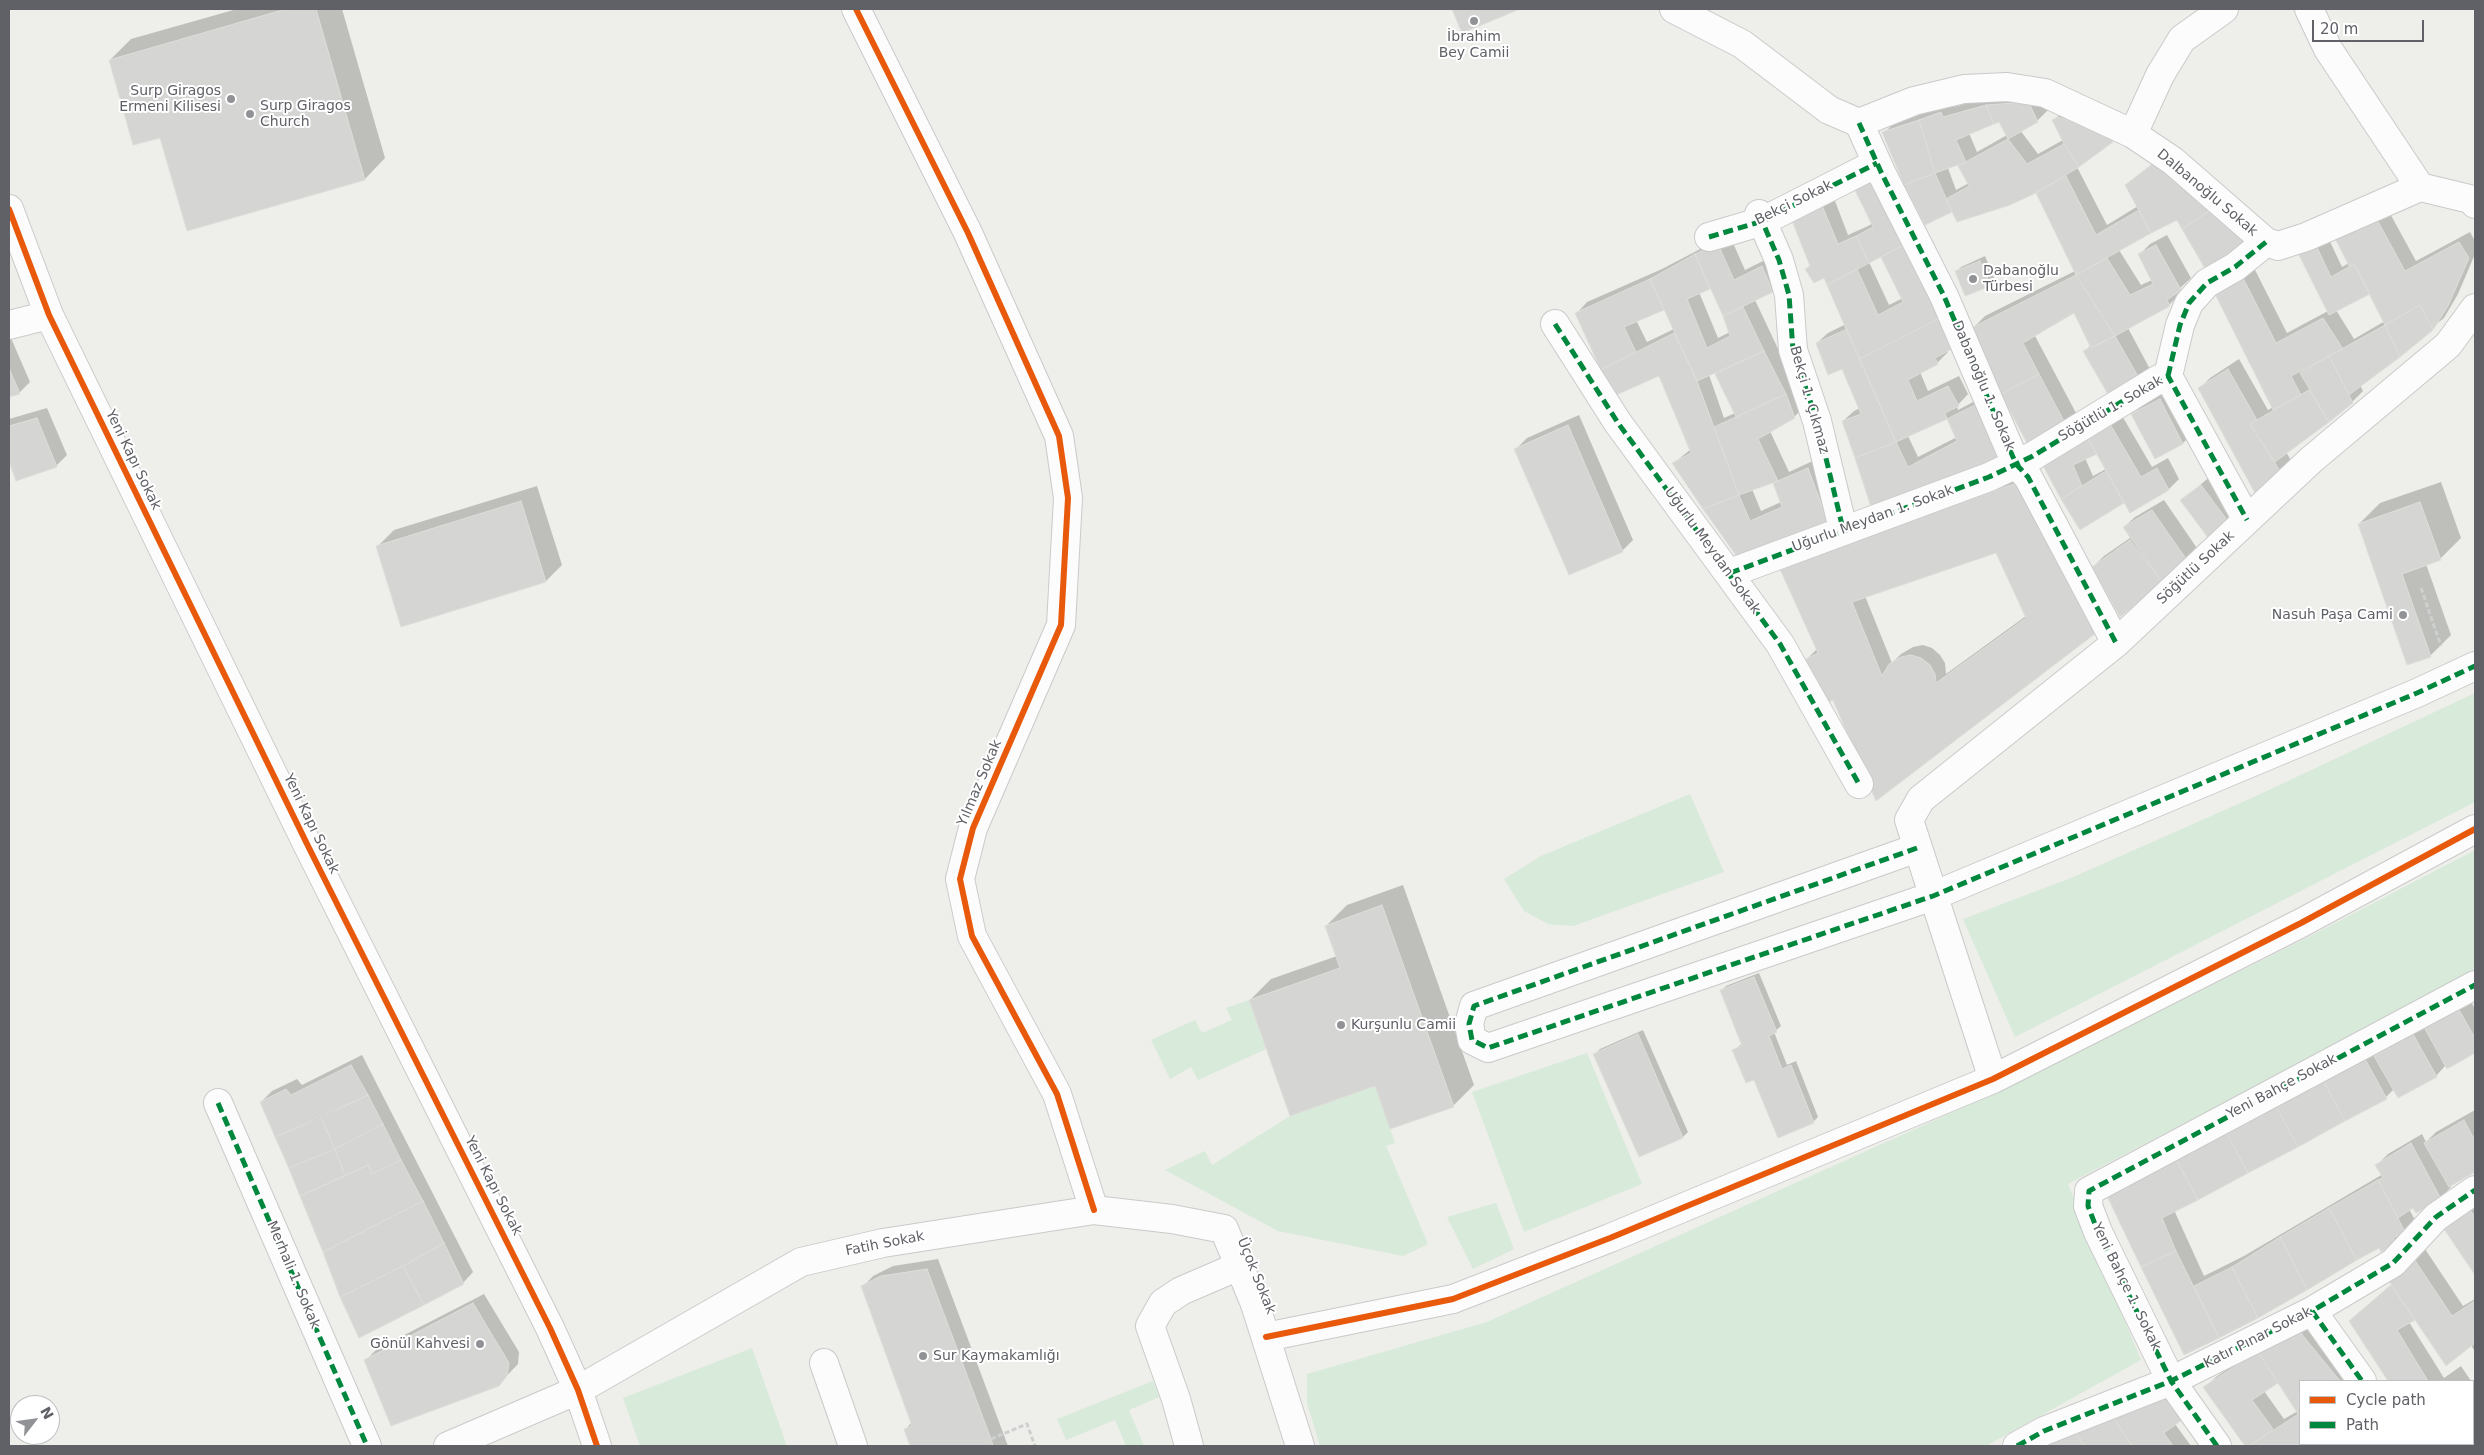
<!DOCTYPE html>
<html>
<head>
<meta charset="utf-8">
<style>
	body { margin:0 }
	#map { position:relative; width:2484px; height:1455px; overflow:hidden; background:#eeeeea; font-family:"DejaVu Sans",sans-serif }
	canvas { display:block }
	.frame { position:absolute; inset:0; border:10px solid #5f6167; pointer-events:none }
	.legend { position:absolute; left:2299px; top:1380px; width:175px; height:65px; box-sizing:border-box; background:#fff; border:1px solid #bfc0c2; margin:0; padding:6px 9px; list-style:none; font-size:15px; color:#5f6167 }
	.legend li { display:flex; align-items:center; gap:10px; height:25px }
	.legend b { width:25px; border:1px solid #bfc0c2 }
	.north { position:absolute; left:10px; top:1395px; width:50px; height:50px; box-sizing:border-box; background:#fff; border:1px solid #bfc0c2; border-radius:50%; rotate:60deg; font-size:14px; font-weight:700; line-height:20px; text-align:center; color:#5f6167 }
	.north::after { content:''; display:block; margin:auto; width:18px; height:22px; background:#919295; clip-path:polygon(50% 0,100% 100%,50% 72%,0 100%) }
	.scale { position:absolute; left:2312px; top:20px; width:112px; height:22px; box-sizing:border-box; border:2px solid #5f6167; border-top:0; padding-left:6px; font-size:15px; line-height:18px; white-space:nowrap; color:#5f6167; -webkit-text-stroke:4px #fff; paint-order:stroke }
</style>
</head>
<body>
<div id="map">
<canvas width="2484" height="1455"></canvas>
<div class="frame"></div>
<ul class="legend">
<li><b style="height:6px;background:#e8590c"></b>Cycle path</li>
<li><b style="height:6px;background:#00873e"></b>Path</li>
</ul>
<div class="north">N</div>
<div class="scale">20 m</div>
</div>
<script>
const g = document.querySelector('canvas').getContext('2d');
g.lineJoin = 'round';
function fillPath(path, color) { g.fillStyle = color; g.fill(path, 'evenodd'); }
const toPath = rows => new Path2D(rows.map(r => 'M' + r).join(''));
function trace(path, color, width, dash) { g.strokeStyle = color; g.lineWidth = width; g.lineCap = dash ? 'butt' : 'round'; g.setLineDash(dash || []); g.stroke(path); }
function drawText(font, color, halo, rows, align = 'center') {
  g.font = font + ' "DejaVu Sans",sans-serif'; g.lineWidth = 4; g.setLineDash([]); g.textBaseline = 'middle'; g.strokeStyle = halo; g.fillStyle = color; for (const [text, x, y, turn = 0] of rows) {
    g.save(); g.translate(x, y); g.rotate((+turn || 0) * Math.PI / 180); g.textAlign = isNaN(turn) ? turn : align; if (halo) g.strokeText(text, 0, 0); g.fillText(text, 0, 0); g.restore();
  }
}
const green = toPath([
	[2475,693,2475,802,2015,1037,1963,919,2071,878,2254,797],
	[1690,794,1724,872,1573,926,1548,924,1524,911,1504,879,1541,856],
	[2475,850,2475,971,2068,1184,2141,1360,1986,1446,1320,1446,1307,1403,1307,1374,1487,1322,2004,1089,2320,931],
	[1249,1000,1266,1049,1198,1080,1191,1067,1170,1079,1151,1040,1195,1020,1202,1033,1232,1020,1226,1008],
	[1587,1053,1642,1184,1524,1232,1472,1092],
	[1375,1086,1395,1143,1386,1146,1428,1244,1403,1256,1278,1231,1165,1170,1205,1151,1212,1165,1290,1116],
	[1496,1203,1514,1249,1473,1269,1447,1217],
	[752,1348,787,1446,640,1446,623,1398],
	[1153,1381,1159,1397,1129,1410,1144,1446,1126,1446,1115,1420,1066,1440,1057,1419]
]);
const shadow = toPath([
	[237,9,342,9,385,158,365,179,161,136,110,60,131,39],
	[1453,9,1517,9,1463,31],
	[1998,95,2040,95,2048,110,2037,121,2020,130,2038,154,2063,140,2054,120,2064,110,2123,131,2113,141,2077,167,2107,225,2138,206,2126,185,2168,151,2178,219,2119,250,2141,285,2152,280,2139,255,2150,244,2167,235,2191,278,2178,290,2180,294,2169,305,2128,328,2152,373,2142,384,2085,351,2091,345,2075,311,2034,334,2076,413,2065,424,1974,327,1985,316,2075,271,2037,191,1953,210,1926,223,1884,133,1895,122,1952,102,1953,107],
	[2000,121,2007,135,1977,152,1969,133],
	[1959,165,1969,183,1956,190,1948,168],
	[1889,168,1948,352,1937,363,1920,372,1928,391,1959,376,1968,394,1957,406,1958,410,1990,393,2017,451,1873,509,1843,421,1854,411,1860,408,1842,368,1817,343,1828,333,1846,324,1824,276,1807,269,1811,265,1793,218,1832,193,1848,235,1868,226,1873,223],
	[1881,256,1903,298,1889,305,1869,262],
	[1948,418,1957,437,1918,457,1908,436],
	[2387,208,2416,261,2470,232,2475,241,2475,254,2458,294,2444,318,2360,385,2363,391,2352,402,2286,452,2292,462,2282,473,2199,389,2210,378,2239,359,2268,410,2273,407,2215,292,2253,266,2287,333,2328,311,2299,251,2325,231,2342,267,2349,263,2336,238],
	[2370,292,2385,321,2354,339,2336,310],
	[1729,234,1745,270,1773,256,1783,280,1772,291,1755,300,1805,406,1794,417,1770,431,1789,472,1819,458,1827,521,1739,557,1674,463,1691,449,1659,374,1617,394,1577,313,1587,302,1662,269],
	[1711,287,1730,332,1718,338,1699,292],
	[1665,309,1674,329,1647,342,1636,320],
	[1715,372,1735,413,1724,418,1709,375],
	[1774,482,1781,502,1761,511,1752,489],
	[1985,256,1995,280,1990,285,1956,272,1961,267],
	[11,338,30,382,20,392,9,395,9,339],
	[2170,389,2193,433,2183,443,2156,458,2132,415,2143,404],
	[47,408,67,455,56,466,17,479,9,457,9,419],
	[2121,414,2152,467,2168,458,2179,479,2169,489,2130,511,2125,502,2081,529,2042,462],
	[2097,453,2106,469,2093,476,2085,458],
	[1579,415,1633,540,1622,551,1516,449,1527,438],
	[2035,470,2106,622,1876,799,1834,698,1807,659,1817,649,1780,567],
	[1997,551,2026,616,1946,674,1945,663,1940,655,1932,648,1923,645,1913,647,1901,654,1892,663,1865,596],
	[2212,475,2240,513,2229,523,2182,500],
	[2441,482,2461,538,2440,559,2426,564,2451,635,2430,656,2359,524,2380,503],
	[537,486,562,565,546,581,402,625,378,546,394,530],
	[2164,500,2199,551,2120,615,2093,567,2104,556,2130,538,2124,527,2135,517],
	[1403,885,1474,1085,1453,1106,1376,1084,1250,1000,1271,979,1337,956,1326,926,1347,905],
	[1759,973,1781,1026,1774,1032,1787,1065,1796,1061,1818,1117,1813,1122,1754,1079,1734,1050,1743,1043,1721,991,1726,986],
	[2469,998,2475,1009,2475,1052,2447,1067,2446,1065,2436,1076,2394,1089,2386,1097,2174,1210,2204,1276,2244,1256,2383,1174,2377,1165,2388,1154,2422,1134,2426,1142,2436,1132,2475,1110,2475,1171,2450,1185,2451,1187,2440,1198,2409,1209,2415,1220,2396,1243,2379,1246,2258,1317,2185,1354,2108,1194,2375,1048,2378,1053,2386,1045],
	[1643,1030,1688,1132,1683,1137,1640,1155,1595,1054,1600,1049],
	[362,1055,473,1272,463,1283,359,1337,261,1102,272,1091,297,1079,302,1085],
	[2475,1200,2475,1273,2444,1227],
	[2425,1249,2463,1306,2475,1299,2475,1352,2471,1345,2415,1318,2409,1322,2444,1378,2461,1366,2471,1381,2390,1381,2351,1321,2392,1284,2400,1267],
	[938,1259,1008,1446,911,1446,906,1429,912,1422,863,1287,873,1276,893,1266],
	[484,1294,519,1352,518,1364,498,1385,366,1360,377,1349],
	[2311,1322,2358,1381,2300,1381,2300,1444,2322,1444,2318,1446,2246,1446,2205,1388,2216,1377,2270,1341],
	[2278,1381,2298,1411,2284,1419,2264,1391],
	[2473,1384,2475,1388,2475,1423,2473,1425],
	[2077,1420,2175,1424,2191,1446,2035,1446],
	[2346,1444,2406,1444,2408,1446,2348,1446],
	[2431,1444,2452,1444,2449,1446,2433,1446]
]);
const building = toPath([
	[286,9,316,9,365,180,187,231,160,138,133,145,109,60,286,9],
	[1452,9,1520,9,1462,33,1452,9],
	[2015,103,2030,105,2038,122,2008,139,1999,122,1994,124,1986,105,2015,103],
	[1986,105,1994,124,1956,140,1966,162,1935,173,1919,120,1941,112,1943,117,1986,105],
	[2058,117,2101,131,2113,142,2079,167,2064,144,2052,120,2058,117],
	[1919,120,1935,173,1904,185,1882,132,1919,120],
	[2008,139,2027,164,2064,144,2079,167,2036,193,2010,205,1957,222,1946,199,1969,186,1958,166,2008,139],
	[2157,161,2211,210,2182,229,2177,220,2151,233,2125,185,2157,161],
	[1935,173,1952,212,1925,225,1904,185,1935,173],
	[2066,176,2096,235,2139,210,2151,233,2076,275,2036,193,2066,176],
	[1878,178,1908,243,1869,263,1856,236,1873,227,1854,188,1878,178],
	[1821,203,1838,244,1856,236,1869,263,1827,285,1824,278,1814,283,1805,269,1810,266,1791,218,1821,203],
	[2211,210,2252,245,2207,272,2182,229,2211,210],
	[2376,218,2405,271,2459,242,2469,258,2448,306,2433,330,2420,305,2385,325,2354,264,2349,266,2335,238,2376,218],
	[2314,241,2331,277,2354,264,2370,294,2329,315,2297,251,2314,241],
	[1908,243,1944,316,1859,359,1827,285,1857,269,1878,315,1903,302,1881,257,1908,243],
	[1718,244,1734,280,1762,266,1773,292,1723,316,1695,254,1718,244],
	[2156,245,2181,290,2167,300,2170,306,2115,336,2076,275,2107,258,2130,295,2153,284,2138,254,2156,245],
	[1695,254,1710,289,1687,299,1707,348,1730,336,1723,316,1743,307,1764,351,1697,381,1650,279,1695,254],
	[1980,261,1991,286,1965,296,1955,271,1980,261],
	[2076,275,2115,336,2091,348,2074,313,2023,343,2039,374,2001,394,1973,327,2076,275],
	[2242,276,2276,343,2323,318,2343,349,2291,376,2301,395,2273,410,2214,292,2242,276],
	[1650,279,1664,310,1624,327,1636,352,1601,370,1575,313,1650,279],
	[2420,305,2433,330,2400,357,2385,325,2420,305],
	[1944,316,1959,345,1935,358,1938,364,1908,380,1917,401,1948,386,1959,406,1945,413,1947,419,1896,442,1859,359,1944,316],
	[2385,325,2400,357,2349,395,2329,356,2385,325],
	[1847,329,1896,442,1855,458,1842,421,1861,414,1842,369,1828,375,1816,343,1847,329],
	[1674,333,1697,381,1739,495,1703,509,1672,463,1691,453,1659,376,1616,395,1601,370,1674,333],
	[2115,336,2143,385,2113,403,2083,351,2115,336],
	[1764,351,1786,394,1736,417,1715,374,1764,351],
	[2329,356,2353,403,2329,422,2300,373,2329,356],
	[9,368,20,394,9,397,9,368],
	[2228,369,2257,420,2250,424,2282,474,2255,493,2198,388,2228,369],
	[2039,374,2066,425,2028,445,2001,394,2039,374],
	[2309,390,2329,422,2275,462,2250,424,2309,390],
	[1786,394,1795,418,1758,439,1778,481,1739,495,1714,427,1786,394],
	[2160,399,2183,444,2155,459,2131,414,2160,399],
	[1979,403,2007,463,1872,510,1855,458,1896,442,1908,467,1957,441,1947,419,1979,403],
	[37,418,57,467,16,481,9,461,9,426,37,418],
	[2110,424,2141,477,2157,468,2169,490,2130,513,2087,437,2110,424],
	[1568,425,1623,552,1569,575,1514,449,1568,425],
	[2087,437,2097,454,2073,465,2082,486,2061,499,2041,462,2087,437],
	[1808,468,1828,522,1738,558,1703,509,1739,495,1750,521,1782,507,1773,483,1808,468],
	[2106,471,2124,503,2080,530,2061,499,2106,471],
	[2025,480,2096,633,1876,801,1833,700,1823,705,1806,659,1818,653,1779,567,2025,480],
	[1996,553,2026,618,1936,683,1935,674,1930,665,1921,658,1911,655,1901,657,1889,664,1882,676,1852,602,1996,553],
	[2201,485,2230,524,2209,539,2180,500,2201,485],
	[521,501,546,582,401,627,376,546,521,501],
	[2420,502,2441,560,2402,574,2431,657,2407,665,2358,524,2420,502],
	[2152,510,2189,563,2163,583,2123,527,2152,510],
	[2130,540,2163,583,2120,617,2092,567,2130,540],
	[1382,905,1454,1107,1390,1129,1375,1086,1290,1116,1249,1000,1340,968,1325,926,1382,905],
	[1754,977,1777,1032,1769,1036,1782,1069,1791,1065,1814,1123,1778,1138,1754,1080,1746,1083,1732,1050,1742,1046,1720,990,1754,977],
	[2458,1008,2475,1038,2475,1053,2447,1069,2424,1027,2458,1008],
	[1638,1034,1683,1138,1639,1157,1593,1054,1638,1034],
	[2413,1034,2437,1077,2398,1098,2374,1056,2413,1034],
	[2364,1057,2387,1099,2345,1121,2323,1080,2364,1057],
	[351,1065,368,1095,275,1137,260,1102,286,1089,291,1095,351,1065],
	[2323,1080,2345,1121,2298,1147,2276,1106,2323,1080],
	[368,1095,383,1124,335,1149,321,1118,368,1095],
	[2276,1106,2298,1147,2248,1173,2226,1132,2276,1106],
	[321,1118,335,1149,289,1168,275,1137,321,1118],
	[2464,1120,2475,1141,2475,1172,2449,1187,2424,1143,2464,1120],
	[383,1124,401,1160,372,1174,368,1165,345,1176,335,1149,383,1124],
	[2226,1132,2248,1173,2198,1200,2176,1159,2226,1132],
	[2411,1143,2441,1199,2416,1213,2413,1208,2398,1218,2378,1180,2383,1178,2375,1165,2411,1143],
	[335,1149,345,1176,300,1196,289,1168,335,1149],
	[2176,1159,2198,1200,2162,1218,2176,1251,2141,1267,2106,1194,2176,1159],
	[401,1160,423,1201,323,1252,300,1196,368,1165,372,1174,401,1160],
	[2378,1180,2405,1232,2393,1238,2397,1244,2381,1252,2379,1248,2357,1260,2329,1208,2378,1180],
	[423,1201,444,1243,403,1266,340,1297,323,1252,423,1201],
	[2468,1207,2475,1217,2475,1275,2442,1226,2468,1207],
	[2329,1208,2357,1260,2307,1290,2280,1237,2329,1208],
	[2280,1237,2307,1290,2258,1318,2232,1267,2280,1237],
	[444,1243,464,1284,424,1305,403,1266,444,1243],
	[2176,1251,2219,1338,2184,1355,2141,1267,2176,1251],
	[2414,1259,2452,1316,2475,1301,2475,1343,2446,1366,2387,1278,2414,1259],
	[403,1266,424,1305,359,1338,340,1297,403,1266],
	[2232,1267,2258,1318,2219,1338,2194,1286,2232,1267],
	[927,1269,991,1439,993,1446,910,1446,904,1429,912,1426,861,1286,881,1276,927,1269],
	[2391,1285,2415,1320,2397,1330,2428,1381,2388,1381,2349,1321,2391,1285],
	[473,1303,509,1363,507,1376,499,1386,391,1426,364,1360,473,1303],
	[2300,1332,2340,1381,2300,1381,2298,1414,2258,1352,2300,1332],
	[2258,1352,2278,1383,2252,1400,2273,1429,2249,1446,2245,1446,2203,1387,2258,1352],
	[2162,1391,2182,1420,2164,1433,2173,1446,2132,1446,2110,1412,2162,1391],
	[2110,1412,2132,1446,2084,1446,2075,1432,2110,1412],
	[2300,1413,2300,1444,2324,1444,2320,1446,2249,1446,2300,1413],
	[2066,1430,2070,1436,2075,1432,2084,1446,2040,1446,2066,1430],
	[2344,1444,2388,1444,2389,1446,2346,1446,2344,1444]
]);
const path = toPath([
	[2421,588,2441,646],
	[991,1439,1027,1424,1035,1446]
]);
const minor = toPath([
	[856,9,968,233,1059,436,1068,498,1061,625,973,828,960,879,972,936,1057,1094,1094,1210],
	[1674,9,1742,44,1829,110,1859,123,1914,101,1964,89,2007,87,2045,93,2133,134,2173,161,2266,242,2278,246,2306,237,2420,187],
	[2309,9,2328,49,2420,187,2474,200,2475,204],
	[1859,123,1881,172,1944,296,2016,464,2028,477,2116,643],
	[2133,134,2160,75,2182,39,2224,9],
	[9,209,49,315,309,848,550,1328,578,1390,597,1446],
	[1759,214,1779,260,1789,295,1793,350,1817,421,1843,529],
	[1709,237,1763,221,1877,163],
	[1555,324,1618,423,1780,644,1859,784],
	[9,325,49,315],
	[2168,376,2180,325,2189,303,2207,283,2235,267,2266,242],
	[1730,573,1989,477,2033,456,2159,379,2168,376,2247,520],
	[1917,848,1474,1006,1469,1024,1472,1040,1488,1048,1933,896,2417,693,2475,666],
	[1993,1079,1909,820,1921,799,2116,643,2311,460,2448,345,2475,308],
	[218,1103,367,1446],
	[2312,1311,2362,1381],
	[1266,1337,1453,1299,1610,1238,1993,1079,2301,923,2475,829],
	[824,1363,853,1446],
	[2406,1444,2408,1446],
	[448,1446,578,1390,801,1262,883,1243,1094,1210,1172,1219,1224,1229,1255,1304,1300,1446],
	[1189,1446,1176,1399,1150,1326,1163,1303,1181,1291,1239,1266],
	[2017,1446,2044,1431,2171,1381,2312,1311,2393,1263,2436,1217,2475,1190],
	[2217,1446,2171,1381,2098,1232,2088,1206,2089,1191,2475,985]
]);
const quiet = toPath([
	[1859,123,1881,172,1944,296,2016,464,2028,477,2116,643],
	[1759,214,1779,260,1789,295,1793,350,1817,421,1843,529],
	[1709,237,1763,221,1877,163],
	[1555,324,1618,423,1780,644,1859,784],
	[2168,376,2180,325,2189,303,2207,283,2235,267,2266,242],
	[1730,573,1989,477,2033,456,2159,379,2168,376,2247,520],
	[1917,848,1474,1006,1469,1024,1472,1040,1488,1048,1933,896,2417,693,2475,666],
	[218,1103,367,1446],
	[2312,1311,2362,1381],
	[2406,1444,2408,1446],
	[2017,1446,2044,1431,2171,1381,2312,1311,2393,1263,2436,1217,2475,1190],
	[2217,1446,2171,1381,2098,1232,2088,1206,2089,1191,2475,985]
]);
const cycleway = toPath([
	[856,9,968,233,1059,436,1068,498,1061,625,973,828,960,879,972,936,1057,1094,1094,1210],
	[9,209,49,315,309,848,550,1328,578,1390,597,1446],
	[1266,1337,1453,1299,1610,1238,1993,1079,2301,923,2475,829]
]);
const markers = [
	[1474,21,5,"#919295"],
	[231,99,5,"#919295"],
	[250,114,5,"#919295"],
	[1973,279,5,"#919295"],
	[2403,615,5,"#919295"],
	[1341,1025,5,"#919295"],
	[480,1344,5,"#919295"],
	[923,1356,5,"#919295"]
];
const poiNames = [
	["İbrahim",1474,37,"center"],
	["Bey Camii",1474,53,"center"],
	["Surp Giragos",221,91,"right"],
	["Ermeni Kilisesi",221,107,"right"],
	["Surp Giragos",260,106],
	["Church",260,122],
	["Dabanoğlu",1983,271],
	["Türbesi",1983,287],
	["Nasuh Paşa Cami",2393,615,"right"],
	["Kurşunlu Camii",1351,1025],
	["Gönül Kahvesi",470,1344,"right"],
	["Sur Kaymakamlığı",933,1356]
];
const streetNames = [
	["Dalbanoğlu Sokak",2207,193,40],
	["Bekçi Sokak",1794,203,-26],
	["Dabanoğlu 1. Sokak",1983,386,67],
	["Bekçi 1. Çıkmaz",1809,400,74],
	["Söğütlü 1. Sokak",2111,409,-30],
	["Yeni Kapı Sokak",133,460,64],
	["Uğurlu Meydan 1. Sokak",1873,519,-20],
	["Uğurlu Meydan Sokak",1712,551,54],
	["Söğütlü Sokak",2196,568,-43],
	["Yılmaz Sokak",980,783,-67],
	["Yeni Kapı Sokak",311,824,64],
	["Yeni Bahçe Sokak",2282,1087,-28],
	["Yeni Kapı Sokak",493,1186,63],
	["Fatih Sokak",885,1244,-11],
	["Merhali 1. Sokak",293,1275,67],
	["Üçok Sokak",1256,1276,68],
	["Yeni Bahçe 1. Sokak",2126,1287,64],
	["Katır Pınar Sokak",2258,1338,-27]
];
fillPath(green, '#d8ead9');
fillPath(shadow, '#0003');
fillPath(building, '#d5d5d3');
trace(building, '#ddddd9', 1);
trace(minor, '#cacaca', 30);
trace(path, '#ccd0cf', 3, [5, 2.5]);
trace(minor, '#fcfcfc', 28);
trace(quiet, '#00873e', 5, [10, 5]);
trace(cycleway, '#e8590c', 6);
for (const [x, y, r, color] of markers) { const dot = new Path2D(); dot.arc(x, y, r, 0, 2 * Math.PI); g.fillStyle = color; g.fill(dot); trace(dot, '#fff', 2); }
drawText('14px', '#5f6167', '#fff', poiNames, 'left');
drawText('14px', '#5f6167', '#fff', streetNames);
</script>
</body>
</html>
